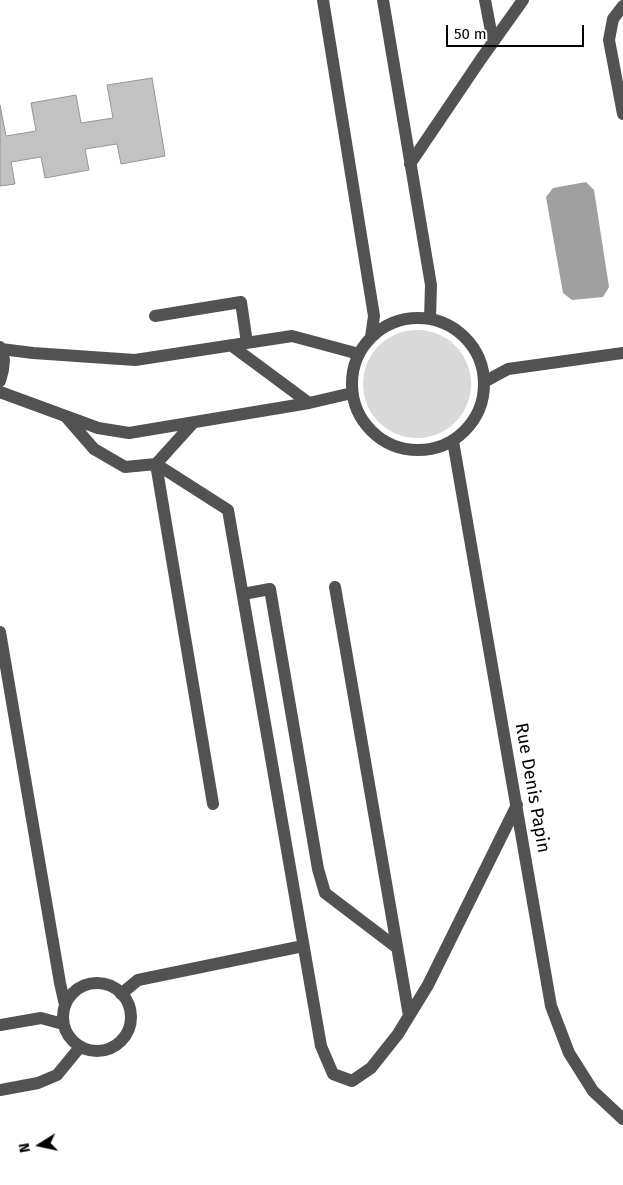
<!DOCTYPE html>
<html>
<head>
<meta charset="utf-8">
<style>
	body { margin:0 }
	#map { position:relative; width:623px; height:1185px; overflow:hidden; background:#fff; font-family:"Fira Sans",sans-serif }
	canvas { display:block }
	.north { position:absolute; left:15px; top:1120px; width:50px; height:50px; -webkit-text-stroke:4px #fff; paint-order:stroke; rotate:260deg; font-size:14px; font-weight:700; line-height:20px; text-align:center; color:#000 }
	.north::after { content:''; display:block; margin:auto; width:18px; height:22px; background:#000; clip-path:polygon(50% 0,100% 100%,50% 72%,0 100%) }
	.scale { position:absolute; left:446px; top:25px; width:138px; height:22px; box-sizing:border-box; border:2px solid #000; border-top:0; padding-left:6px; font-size:15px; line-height:18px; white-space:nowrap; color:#000; -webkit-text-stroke:4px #fff; paint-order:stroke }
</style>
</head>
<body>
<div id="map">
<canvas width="623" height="1185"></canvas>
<div class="north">N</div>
<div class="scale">50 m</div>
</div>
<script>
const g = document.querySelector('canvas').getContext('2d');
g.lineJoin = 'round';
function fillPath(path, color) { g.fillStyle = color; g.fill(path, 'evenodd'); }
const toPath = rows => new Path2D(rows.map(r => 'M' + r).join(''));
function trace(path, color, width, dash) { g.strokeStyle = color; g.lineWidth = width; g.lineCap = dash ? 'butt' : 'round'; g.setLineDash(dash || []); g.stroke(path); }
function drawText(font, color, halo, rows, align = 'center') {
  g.font = font + ' "Fira Sans",sans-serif'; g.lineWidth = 5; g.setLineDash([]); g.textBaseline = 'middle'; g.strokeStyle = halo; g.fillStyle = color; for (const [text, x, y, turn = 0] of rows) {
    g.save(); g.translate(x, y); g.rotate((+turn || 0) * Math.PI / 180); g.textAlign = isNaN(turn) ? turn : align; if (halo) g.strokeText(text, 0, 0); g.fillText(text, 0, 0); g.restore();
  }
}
const green = toPath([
	'363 384a54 54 0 1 1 108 0a54 54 0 1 1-108 0Z'
]);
const water = toPath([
	[586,182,594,190,609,287,603,297,572,300,563,293,546,197,553,188]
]);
const building = toPath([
	[152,78,165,156,121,164,117,144,85,149,89,170,45,178,41,157,11,162,15,184,0,186,0,105,6,136,36,131,31,103,76,95,81,123,113,118,107,85,152,78]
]);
const minor = toPath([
	[323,0,374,316,371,337],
	[383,0,431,285,430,319],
	[485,0,493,42],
	[623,6,613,19,609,40,623,114],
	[410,164,481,59,523,0],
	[155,316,241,302,247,343],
	'352 384a66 66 0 1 1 132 0a66 66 0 1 1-132 0Z',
	[232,346,309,403],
	[0,347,4,360,3,370,0,381],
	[1,349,33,353,135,360,292,336,359,354],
	[484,382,508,369,623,353],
	[0,392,98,428,129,433,309,403,352,393],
	[67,418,94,449,125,467,156,464,228,510,321,1046,333,1074,352,1081,371,1068,398,1034,428,985,517,805],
	[453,441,551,1006,569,1053,593,1091,623,1119],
	[156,464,213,804],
	[156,464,194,422],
	[335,587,409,1016],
	[243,594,270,589,318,869,325,893,396,947],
	[0,632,60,983,65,1005],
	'63 1017a34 34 0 1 1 68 0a34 34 0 1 1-68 0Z',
	[121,994,138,980,303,946],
	[0,1025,41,1018,63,1024],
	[0,1090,38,1083,57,1075,80,1047]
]);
const streetNames = [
	["Rue Denis Papin",532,788,80]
];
fillPath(green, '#d9d9d9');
fillPath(water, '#a0a0a0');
fillPath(building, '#c2c2c2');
trace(building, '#969696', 1);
trace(minor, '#525252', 12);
drawText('18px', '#000', '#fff', streetNames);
</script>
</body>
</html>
